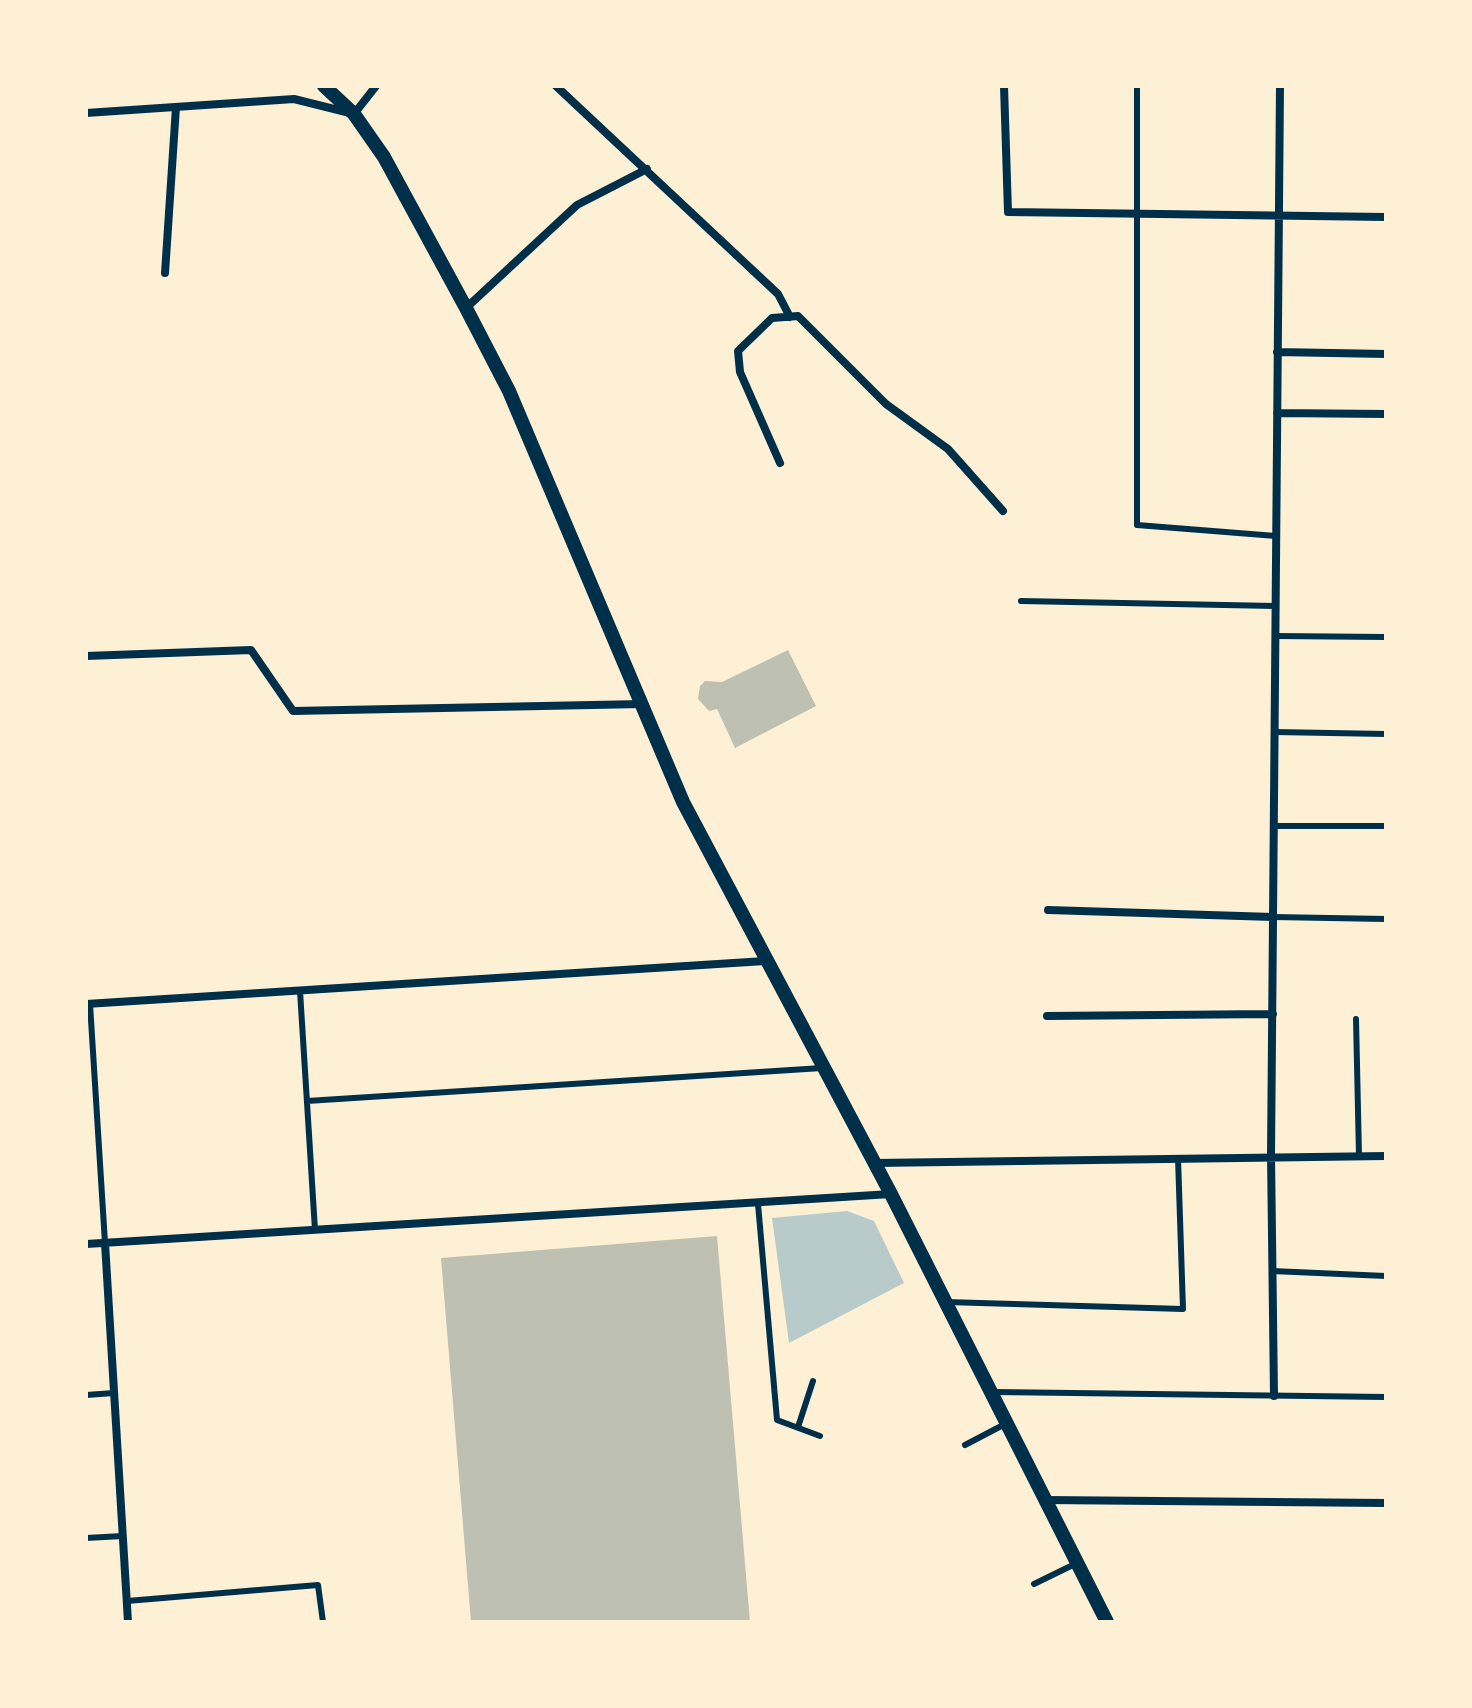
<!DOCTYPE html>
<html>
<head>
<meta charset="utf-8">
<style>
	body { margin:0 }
	#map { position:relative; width:1472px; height:1708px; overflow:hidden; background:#fdf0d5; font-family:"Alegreya Sans",sans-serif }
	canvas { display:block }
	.frame { position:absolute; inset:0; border:88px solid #fdf0d5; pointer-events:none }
</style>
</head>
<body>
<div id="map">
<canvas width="1472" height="1708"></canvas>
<div class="frame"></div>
</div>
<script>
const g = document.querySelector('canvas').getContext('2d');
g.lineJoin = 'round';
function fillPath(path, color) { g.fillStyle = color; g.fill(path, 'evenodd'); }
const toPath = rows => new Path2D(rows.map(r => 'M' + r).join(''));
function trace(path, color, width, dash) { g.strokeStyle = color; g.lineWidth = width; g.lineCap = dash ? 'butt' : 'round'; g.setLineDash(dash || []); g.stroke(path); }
const green = toPath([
	[847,1211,874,1221,904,1283,789,1343,772,1218]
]);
const building = toPath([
	[788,650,816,706,735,748,717,709,709,711,698,699,700,686,705,681,722,682],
	[717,1236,750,1622,471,1622,441,1258]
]);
const service = toPath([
	[1137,86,1137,525,1276,536],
	[1021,601,1275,606],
	[1275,636,1386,637],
	[1274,732,1386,734],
	[1274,826,1386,826],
	[1273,917,1386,919],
	[300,991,315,1230],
	[90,1004,105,1243],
	[1356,1019,1359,1156],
	[307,1101,822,1068],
	[758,1204,777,1420,820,1436],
	[1272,1271,1386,1276],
	[946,1302,1183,1309,1178,1158],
	[994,1392,1386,1397],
	[86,1395,114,1393],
	[798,1427,813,1381],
	[965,1445,1007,1423],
	[86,1538,123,1536],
	[1034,1584,1077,1563],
	[127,1601,318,1585,323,1622]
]);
const minor = toPath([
	[556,86,778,294,790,317],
	[1004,86,1008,212,1386,217],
	[86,113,294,99,354,114,376,86],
	[165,273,176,107],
	[466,308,577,205,647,169],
	[1277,352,1386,354],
	[1277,413,1386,414],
	[780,463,740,372,738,351,772,318,798,316,886,404,948,449,1003,511],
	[86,656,251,650,293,711,642,704],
	[1048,910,1273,917],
	[86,1004,765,961],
	[1047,1016,1273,1014],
	[875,1163,1386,1156],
	[105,1243,128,1622],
	[86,1244,891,1194],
	[1274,1396,1271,1155,1280,86],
	[1045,1500,1386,1503]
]);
const tertiary = toPath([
	[324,86,354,114,384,157,466,308,509,391,683,802,891,1194,1107,1622]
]);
fillPath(green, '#b9caca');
fillPath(building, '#bec0b2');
trace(service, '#003049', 6);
trace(minor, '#003049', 8);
trace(tertiary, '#003049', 14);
</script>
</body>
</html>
